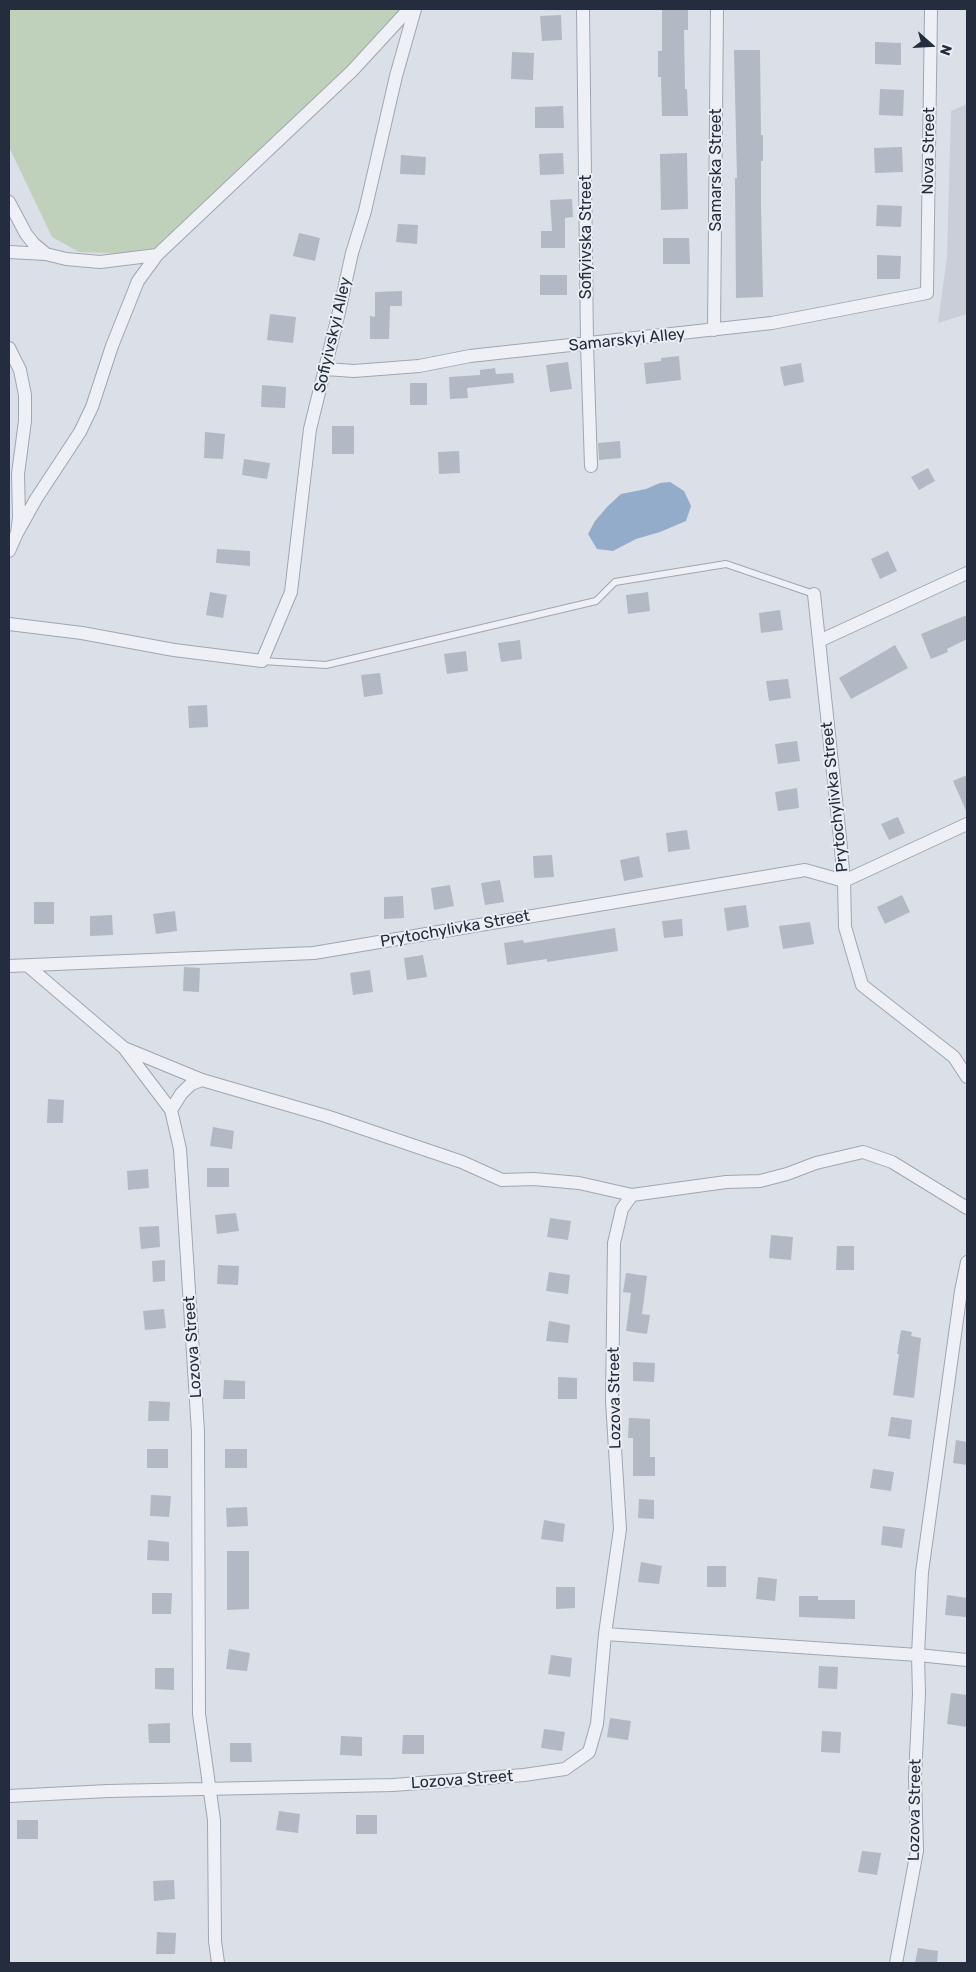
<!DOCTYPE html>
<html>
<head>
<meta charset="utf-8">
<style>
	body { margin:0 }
	#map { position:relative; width:976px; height:1972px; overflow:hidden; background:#dbdfe7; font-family:Rubik,sans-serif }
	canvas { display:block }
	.frame { position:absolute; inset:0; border:10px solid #242d3d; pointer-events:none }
	.north { position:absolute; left:906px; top:20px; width:50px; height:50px; -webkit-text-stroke:4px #eaeef4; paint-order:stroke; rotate:109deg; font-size:14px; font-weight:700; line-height:20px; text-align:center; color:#242d3d }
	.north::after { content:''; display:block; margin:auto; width:18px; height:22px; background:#242d3d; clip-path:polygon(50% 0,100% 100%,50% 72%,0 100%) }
</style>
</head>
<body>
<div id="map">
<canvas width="976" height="1972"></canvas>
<div class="frame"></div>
<div class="north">N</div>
</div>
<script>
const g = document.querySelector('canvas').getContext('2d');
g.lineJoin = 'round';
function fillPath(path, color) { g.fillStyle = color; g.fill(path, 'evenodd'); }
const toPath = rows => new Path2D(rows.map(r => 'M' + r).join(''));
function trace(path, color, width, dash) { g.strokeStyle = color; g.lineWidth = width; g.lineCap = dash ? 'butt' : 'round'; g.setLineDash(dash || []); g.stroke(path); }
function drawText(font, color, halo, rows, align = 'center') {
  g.font = font + ' Rubik,sans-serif'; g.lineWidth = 4; g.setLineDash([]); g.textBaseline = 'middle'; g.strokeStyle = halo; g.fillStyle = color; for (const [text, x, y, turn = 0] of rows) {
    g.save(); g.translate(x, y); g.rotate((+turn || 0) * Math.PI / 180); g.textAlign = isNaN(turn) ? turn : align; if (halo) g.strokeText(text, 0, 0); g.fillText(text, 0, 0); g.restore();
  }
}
const built = toPath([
	[967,104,967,314,938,323,947,257,951,111]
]);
const green = toPath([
	[9,9,416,9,167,244,142,254,79,252,52,237,9,147]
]);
const water = toPath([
	[670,482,684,491,691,506,686,521,660,532,636,539,613,551,597,549,588,534,595,521,608,506,621,494,646,489,660,483]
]);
const building = toPath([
	[662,9,688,9,688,30,684,30,685,89,687,89,688,116,662,116,661,77,658,77,658,51,662,51],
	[561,15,562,40,542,41,540,16],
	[875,42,901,43,901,65,875,64],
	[734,50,760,50,761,135,763,135,763,161,761,161,761,204,763,297,736,298,735,178,737,178],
	[512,52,534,53,533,80,511,79],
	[880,89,904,90,903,116,879,115],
	[563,106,564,128,535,128,535,107],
	[902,147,903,172,875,173,874,148],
	[563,153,564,174,540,175,539,154],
	[687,153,688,209,661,210,660,154],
	[401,155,426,157,425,175,400,174],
	[572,199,573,217,565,218,565,248,541,248,541,231,552,231,550,200],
	[877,205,902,206,901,227,876,226],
	[398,224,418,225,417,244,396,242],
	[299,233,320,238,315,261,293,256],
	[663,238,689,238,690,264,663,264],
	[877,255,901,256,900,279,877,279],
	[540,275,567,275,567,295,540,295],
	[402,291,402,306,390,306,389,339,370,339,370,316,375,317,375,292],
	[270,314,296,317,293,343,267,340],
	[679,356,681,380,646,384,644,363,661,361,661,358],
	[568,362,572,389,550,392,546,365],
	[801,363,804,382,784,386,780,367],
	[495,368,496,374,513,373,514,383,467,388,468,398,450,399,449,377,480,375,480,370],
	[410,383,427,383,427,405,410,405],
	[262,385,286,387,285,408,261,407],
	[332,426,354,426,354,454,332,454],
	[205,432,225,434,223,459,204,458],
	[620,441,621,458,599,460,598,443],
	[459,451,460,473,439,474,438,452],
	[244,459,270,463,267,479,242,475],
	[928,468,935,481,919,490,911,477],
	[217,549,250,551,250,566,216,563],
	[888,551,897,571,880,579,871,559],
	[210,592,227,595,223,618,206,615],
	[648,592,650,611,628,614,626,595],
	[780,610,783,630,761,633,759,613],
	[967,615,967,639,947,649,948,652,931,659,921,634],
	[520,640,522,659,501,662,498,643],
	[895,645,908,668,851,699,839,678],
	[466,651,468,671,447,674,444,654],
	[380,673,383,694,364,697,361,675],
	[788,679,791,698,769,701,766,681],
	[207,705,208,727,189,728,188,706],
	[797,741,800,761,778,764,775,744],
	[967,775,967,813,953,781],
	[797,788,799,808,778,811,775,792],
	[898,817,905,833,889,840,881,824],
	[687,830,690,849,668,852,666,833],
	[552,855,554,877,534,878,533,856],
	[639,856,643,877,624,881,620,860],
	[500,880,504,902,485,905,481,883],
	[450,885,454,906,434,910,431,888],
	[902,895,910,912,885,924,877,907],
	[403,896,404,918,384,919,384,897],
	[34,902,54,902,54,924,34,924],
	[746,905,749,927,727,931,724,908],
	[175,911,177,931,156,934,153,914],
	[112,915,113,935,90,936,90,916],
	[682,919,683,936,664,938,662,921],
	[810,922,814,944,783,949,779,926],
	[615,928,618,951,547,962,547,959,507,965,504,943,523,940,524,943],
	[423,955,427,977,407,980,404,958],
	[184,967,200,968,199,992,183,991],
	[370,970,373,992,353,995,350,973],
	[48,1099,64,1100,63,1123,47,1123],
	[213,1127,234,1131,232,1149,210,1146],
	[207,1168,229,1168,229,1187,207,1187],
	[148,1169,149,1188,128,1190,127,1171],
	[236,1213,239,1231,217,1234,215,1215],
	[550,1218,571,1221,568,1240,547,1237],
	[159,1226,160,1247,141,1249,139,1227],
	[771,1235,793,1237,791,1260,769,1258],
	[837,1246,854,1246,854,1270,836,1270],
	[165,1260,165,1281,153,1282,152,1261],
	[218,1265,239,1266,238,1285,217,1284],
	[549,1272,570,1275,568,1294,546,1291],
	[626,1273,647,1276,642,1314,650,1315,647,1334,626,1331,631,1293,623,1292],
	[164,1309,166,1328,145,1330,143,1311],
	[549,1321,570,1325,568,1343,546,1341],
	[901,1330,912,1332,911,1336,921,1338,914,1398,893,1395,899,1354,897,1354],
	[633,1362,655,1363,654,1382,633,1381],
	[558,1377,577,1378,577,1399,558,1399],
	[224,1380,245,1381,245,1399,223,1399],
	[149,1401,170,1402,169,1421,148,1421],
	[891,1417,912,1420,910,1439,888,1436],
	[629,1418,650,1419,650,1457,655,1457,655,1476,633,1476,633,1438,628,1438],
	[956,1440,967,1442,967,1465,953,1463],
	[147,1449,168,1449,168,1468,147,1468],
	[225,1449,247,1449,247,1468,225,1468],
	[873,1469,894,1472,891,1491,870,1488],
	[151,1495,171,1496,169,1517,150,1516],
	[639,1499,654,1500,654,1519,638,1518],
	[247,1507,248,1526,227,1527,226,1508],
	[544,1520,565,1524,563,1542,541,1539],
	[883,1526,905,1529,902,1548,881,1545],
	[148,1540,169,1542,169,1561,147,1560],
	[227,1551,249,1551,249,1609,227,1610],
	[641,1562,662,1566,659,1584,638,1582],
	[707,1566,726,1566,726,1587,707,1587],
	[758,1577,777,1579,775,1601,756,1599],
	[556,1587,575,1587,575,1608,556,1609],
	[152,1593,172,1593,171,1614,152,1614],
	[947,1595,967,1598,966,1617,945,1615],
	[799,1596,818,1596,818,1600,855,1600,855,1619,799,1617],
	[229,1649,250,1653,247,1671,226,1669],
	[551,1655,572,1658,570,1677,548,1674],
	[819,1666,838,1667,837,1689,818,1688],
	[155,1668,174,1668,174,1690,155,1689],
	[951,1693,967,1695,967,1727,947,1724],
	[610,1718,631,1721,628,1740,607,1737],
	[170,1723,170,1743,149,1743,148,1724],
	[544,1729,565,1732,562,1751,541,1748],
	[822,1731,841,1732,840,1753,821,1752],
	[403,1735,424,1735,424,1754,402,1754],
	[341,1736,362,1737,362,1756,340,1755],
	[230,1743,251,1743,252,1762,230,1762],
	[279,1811,300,1814,298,1833,276,1830],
	[356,1815,377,1815,377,1834,356,1834],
	[17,1820,38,1820,38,1839,17,1839],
	[862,1851,881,1853,877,1875,858,1872],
	[174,1880,175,1899,154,1901,153,1881],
	[157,1932,176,1933,175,1954,156,1954],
	[918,1948,938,1951,937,1963,915,1963]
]);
const lane = toPath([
	[262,661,326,665,596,601,615,582,726,564,814,594]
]);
const street = toPath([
	[583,9,587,344,591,466],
	[9,202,26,234,34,244,46,254,66,259,100,262,157,255,352,71,409,9],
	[9,252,46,254],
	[714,330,717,9],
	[9,348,20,370,25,395,25,421,18,474,19,517,17,533,9,551],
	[326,369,354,371,419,366,470,356,772,323,927,293,931,9],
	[17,533,36,499,80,432,92,407,112,346,138,281,157,255],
	[814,594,840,838,844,881,845,927,862,985,954,1057,967,1077],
	[9,624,82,633,174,650,262,661,291,592,310,429,339,312,352,253,365,211,396,76,415,9],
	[819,641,967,573],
	[844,881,967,824],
	[9,966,314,953,805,870,844,881],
	[28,966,124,1048,171,1110,180,1149,198,1432,199,1714,214,1820,215,1941,218,1963],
	[124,1048,202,1080,326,1116,462,1162,502,1180,534,1179,579,1183,632,1195,726,1182,760,1181,787,1174,816,1163,863,1152,892,1162,967,1208],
	[171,1110,181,1094,191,1084,202,1080],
	[605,1634,918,1655,967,1660],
	[9,1796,108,1791,393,1785,524,1775,565,1769,589,1752,597,1724,605,1634,620,1529,612,1401,614,1243,622,1209,632,1195],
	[896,1963,917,1851,915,1777,919,1694,918,1655,922,1572,961,1291,967,1262]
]);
const streetNames = [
	["Nova Street",929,151,-89],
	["Samarska Street",716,170,-90],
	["Sofiyivska Street",586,237,-90],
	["Sofiyivskyi Alley",333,335,-77],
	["Samarskyi Alley",627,340,-6],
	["Prytochylivka Street",835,797,-96],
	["Prytochylivka Street",455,929,-10],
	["Lozova Street",193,1347,-94],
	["Lozova Street",615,1398,-91],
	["Lozova Street",462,1780,-4],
	["Lozova Street",915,1810,-89]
];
fillPath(built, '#c9ced9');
fillPath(green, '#c0d1bb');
fillPath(water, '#93acca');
fillPath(building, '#b2b8c4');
trace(lane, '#a0a6b1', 8);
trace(street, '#a0a6b1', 14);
trace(lane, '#eef0f5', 6);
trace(street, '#eef0f5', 12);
drawText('16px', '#242d3d', '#eaeef4', streetNames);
</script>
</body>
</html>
